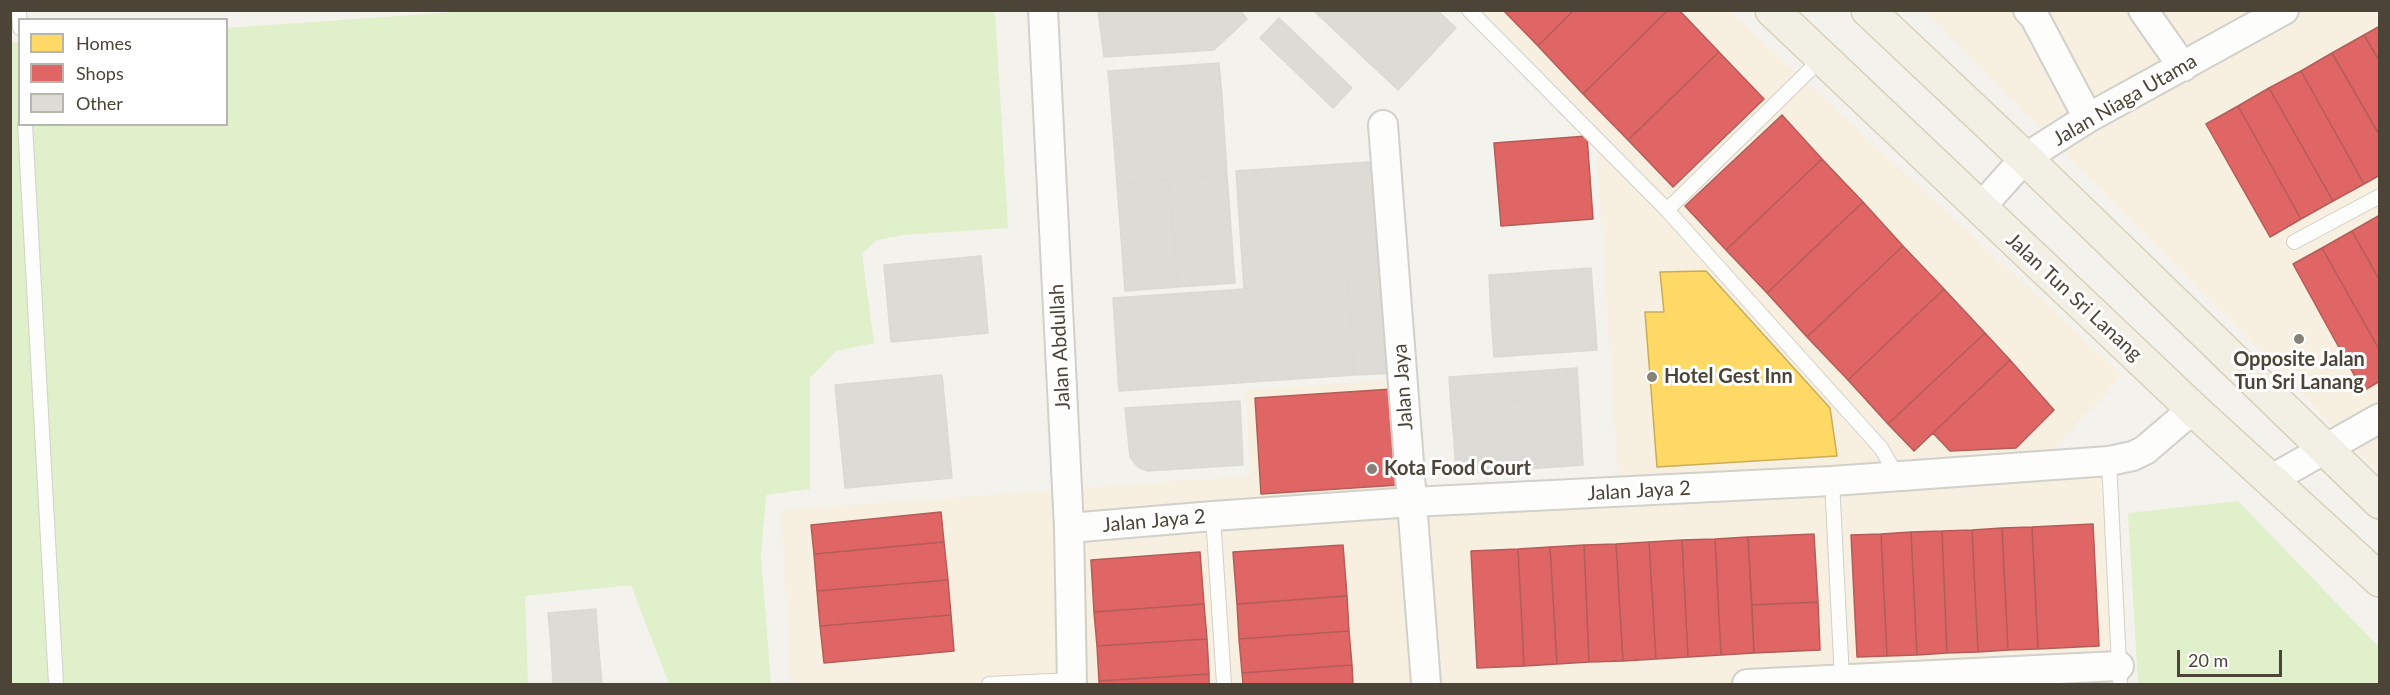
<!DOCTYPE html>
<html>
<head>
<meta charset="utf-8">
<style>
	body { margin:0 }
	#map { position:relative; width:2390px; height:695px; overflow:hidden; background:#f3f2ed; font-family:Lato,sans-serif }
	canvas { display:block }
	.frame { position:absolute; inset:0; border:12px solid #4c4537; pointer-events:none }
	.legend { position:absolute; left:18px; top:18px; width:210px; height:108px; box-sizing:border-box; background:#fff; border:2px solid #b7b5af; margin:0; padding:8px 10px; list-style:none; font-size:18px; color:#4c4537 }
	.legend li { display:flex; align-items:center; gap:12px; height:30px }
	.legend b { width:30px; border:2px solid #b7b5af }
	.scale { position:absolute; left:2177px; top:650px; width:105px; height:27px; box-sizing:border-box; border:3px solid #4c4537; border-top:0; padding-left:8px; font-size:18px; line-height:21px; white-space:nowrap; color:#4c4537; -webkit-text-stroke:4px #fff; paint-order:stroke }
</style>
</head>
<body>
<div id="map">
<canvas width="2390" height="695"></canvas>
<div class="frame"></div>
<ul class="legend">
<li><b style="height:16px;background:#ffd966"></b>Homes</li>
<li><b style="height:16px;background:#e06666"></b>Shops</li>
<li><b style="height:16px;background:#dddbd5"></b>Other</li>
</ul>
<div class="scale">20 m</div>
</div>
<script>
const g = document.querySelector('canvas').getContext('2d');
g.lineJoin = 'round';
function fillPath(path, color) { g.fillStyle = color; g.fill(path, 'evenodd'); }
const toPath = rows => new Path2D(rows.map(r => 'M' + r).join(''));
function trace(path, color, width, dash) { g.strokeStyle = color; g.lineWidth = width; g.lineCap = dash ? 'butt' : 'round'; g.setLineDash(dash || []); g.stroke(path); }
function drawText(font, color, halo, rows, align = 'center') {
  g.font = font + ' Lato,sans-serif'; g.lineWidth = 6; g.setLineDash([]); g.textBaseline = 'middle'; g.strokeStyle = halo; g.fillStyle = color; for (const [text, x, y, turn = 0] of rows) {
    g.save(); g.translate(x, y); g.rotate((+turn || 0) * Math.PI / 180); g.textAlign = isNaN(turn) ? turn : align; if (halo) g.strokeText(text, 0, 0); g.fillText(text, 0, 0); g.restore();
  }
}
const commercial = toPath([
	[1458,11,1730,11,2123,375,2051,451,1769,471,1618,477,1597,150],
	[1926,11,2379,11,2379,472,2356,449],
	[1417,378,1426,515,2118,474,2128,684,791,684,781,510,1250,476,1246,390]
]);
const green = toPath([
	[483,10,995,11,1008,228,903,235,877,240,862,254,874,343,836,351,810,378,810,489,766,495,761,557,771,684,669,684,631,585,525,596,528,684,11,684,10,43,19,42,20,124,226,124,227,28],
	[2238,501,2379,647,2379,684,2138,684,2128,513]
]);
const homes = toPath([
	[1706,271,1830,408,1837,456,1657,467,1645,312,1664,312,1660,272,1706,271]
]);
const shops = toPath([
	[1503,10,1574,10,1538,46,1503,10],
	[1574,10,1668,10,1583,94,1538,46,1574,10],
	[1668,10,1679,10,1719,52,1628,140,1583,94,1668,10],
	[2380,26,2380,62,2364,35,2380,26],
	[2364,35,2380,62,2380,136,2332,53,2364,35],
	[1719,52,1764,99,1673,187,1628,140,1719,52],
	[2332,53,2380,136,2380,175,2364,184,2301,71,2332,53],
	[2301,71,2364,184,2333,201,2269,88,2301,71],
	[2269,88,2333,201,2301,219,2238,106,2269,88],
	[2238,106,2301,219,2270,237,2206,124,2238,106],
	[1782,115,1822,159,1726,250,1685,206,1782,115],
	[1587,136,1593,219,1501,226,1494,143,1587,136],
	[1822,159,1863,202,1767,293,1726,250,1822,159],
	[1863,202,1903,246,1807,337,1767,293,1863,202],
	[2380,215,2380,281,2352,231,2380,215],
	[2352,231,2380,281,2380,351,2322,248,2352,231],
	[1903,246,1944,289,1848,380,1807,337,1903,246],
	[2322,248,2380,351,2380,381,2363,391,2293,264,2322,248],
	[1944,289,1985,333,1888,424,1848,380,1944,289],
	[1985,333,2010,360,1914,451,1888,424,1985,333],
	[2010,360,2054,410,2016,448,1950,451,1933,433,2010,360],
	[1393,389,1399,485,1261,494,1255,398,1393,389],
	[941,512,944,542,814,554,811,525,941,512],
	[2093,524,2099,646,2038,649,2032,527,2093,524],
	[2032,527,2038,649,2008,650,2002,528,2032,527],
	[2002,528,2008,650,1978,652,1972,530,2002,528],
	[1972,530,1978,652,1947,653,1942,531,1972,530],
	[1942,531,1947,653,1917,655,1911,532,1942,531],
	[1911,532,1917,655,1887,656,1881,534,1911,532],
	[1814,534,1818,602,1752,605,1748,537,1814,534],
	[1881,534,1887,656,1857,657,1851,535,1881,534],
	[1748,537,1754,653,1721,655,1715,539,1748,537],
	[1715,539,1721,655,1688,657,1682,540,1715,539],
	[1682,540,1688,657,1656,659,1649,542,1682,540],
	[944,542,948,580,817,591,814,554,944,542],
	[1649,542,1656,659,1623,661,1616,544,1649,542],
	[1616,544,1623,661,1589,662,1584,545,1616,544],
	[1343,545,1347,596,1237,604,1233,552,1343,545],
	[1584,545,1589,662,1557,664,1550,547,1584,545],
	[1550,547,1557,664,1524,666,1518,549,1550,547],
	[1518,549,1524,666,1477,668,1471,551,1518,549],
	[1200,552,1204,604,1094,612,1091,560,1200,552],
	[948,580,951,615,820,626,817,591,948,580],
	[1347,596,1349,631,1239,639,1237,604,1347,596],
	[1818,602,1820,650,1754,653,1752,605,1818,602],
	[1204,604,1207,639,1097,646,1094,612,1204,604],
	[951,615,954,651,824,663,820,626,951,615],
	[1349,631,1352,665,1242,673,1239,639,1349,631],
	[1207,639,1209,674,1099,681,1097,646,1207,639],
	[1352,665,1353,684,1243,684,1242,673,1352,665],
	[1209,674,1209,684,1099,684,1099,681,1209,674]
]);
const building = toPath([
	[1098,10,1240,10,1247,19,1214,50,1104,57,1098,10],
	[1313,10,1437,10,1456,28,1398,90,1313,10],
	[1279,18,1352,88,1333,108,1260,38,1279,18],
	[1219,63,1222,96,1111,105,1108,71,1219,63],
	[1222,96,1227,175,1117,184,1111,105,1222,96],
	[1384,161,1399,373,1354,375,1348,282,1244,289,1236,171,1384,161],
	[1227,175,1235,283,1178,287,1169,180,1227,175],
	[1169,180,1178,287,1125,291,1117,184,1169,180],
	[981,256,988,333,891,342,884,265,981,256],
	[1591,268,1594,308,1491,315,1489,275,1591,268],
	[1348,282,1354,375,1119,391,1113,298,1348,282],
	[1594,308,1597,350,1494,357,1491,315,1594,308],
	[1577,368,1579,398,1451,407,1449,377,1577,368],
	[942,375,952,478,845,488,835,385,942,375],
	[1579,398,1581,432,1454,440,1451,407,1579,398],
	[1240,401,1243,465,1147,471,1138,467,1130,457,1125,408,1240,401],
	[1581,432,1583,465,1456,474,1454,440,1581,432],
	[596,609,598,641,551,645,548,613,596,609],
	[598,641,602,684,553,684,551,645,598,641]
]);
const service = toPath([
	[19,10,20,28],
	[1469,10,1667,210,1881,448,1897,476],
	[25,124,56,684],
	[1667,210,1822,58],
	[2294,242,2380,196],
	[2109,461,2120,684],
	[1832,481,1842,679],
	[1213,516,1224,684],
	[989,684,1072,680]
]);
const minor = toPath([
	[1043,10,1069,528,1072,684],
	[2028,10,2034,16,2088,118],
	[2143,10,2183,67],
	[1383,125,1426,684],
	[1980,208,2025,158,2088,118,2284,10],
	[2272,479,2380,418],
	[1069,528,1213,516,1412,502,1832,481,2109,461,2133,456,2145,450,2193,409],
	[1747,684,2119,666]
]);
const primary = toPath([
	[1772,10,2193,409,2380,580],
	[1868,10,2025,158,2380,502]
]);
const markers = [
	[2299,339,6,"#868277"],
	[1652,377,6,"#868277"],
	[1372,469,6,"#868277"]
];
const streetNames = [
	["Jalan Niaga Utama",2125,100,-30],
	["Jalan Tun Sri Lanang",2074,297,43],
	["Jalan Abdullah",1060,347,-93],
	["Jalan Jaya",1403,387,-94],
	["Jalan Jaya 2",1639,491,-3],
	["Jalan Jaya 2",1154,521,-5]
];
const poiNames = [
	["Opposite Jalan",2299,360,"center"],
	["Tun Sri Lanang",2299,383,"center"],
	["Hotel Gest Inn",1664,377],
	["Kota Food Court",1384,469]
];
fillPath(commercial, '#f7efdf');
fillPath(green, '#dff0cb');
fillPath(homes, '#ffd966');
trace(homes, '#c9ad58', 1.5);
fillPath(shops, '#e06666');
trace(shops, '#b45c58', 1.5);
fillPath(building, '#dddbd5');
trace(building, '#dcd9d2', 1.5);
trace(service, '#d1d0ca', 16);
trace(minor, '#d1d0ca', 32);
trace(primary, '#d8d0b8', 36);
trace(service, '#fdfdfc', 14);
trace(minor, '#fdfdfc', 28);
trace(primary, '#f2efe5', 33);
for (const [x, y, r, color] of markers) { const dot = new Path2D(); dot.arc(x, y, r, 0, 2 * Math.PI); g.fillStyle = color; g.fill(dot); trace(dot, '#fff', 2); }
drawText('20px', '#4c4537', '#fff', streetNames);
drawText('bold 20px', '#4c4537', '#fff', poiNames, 'left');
</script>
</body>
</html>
